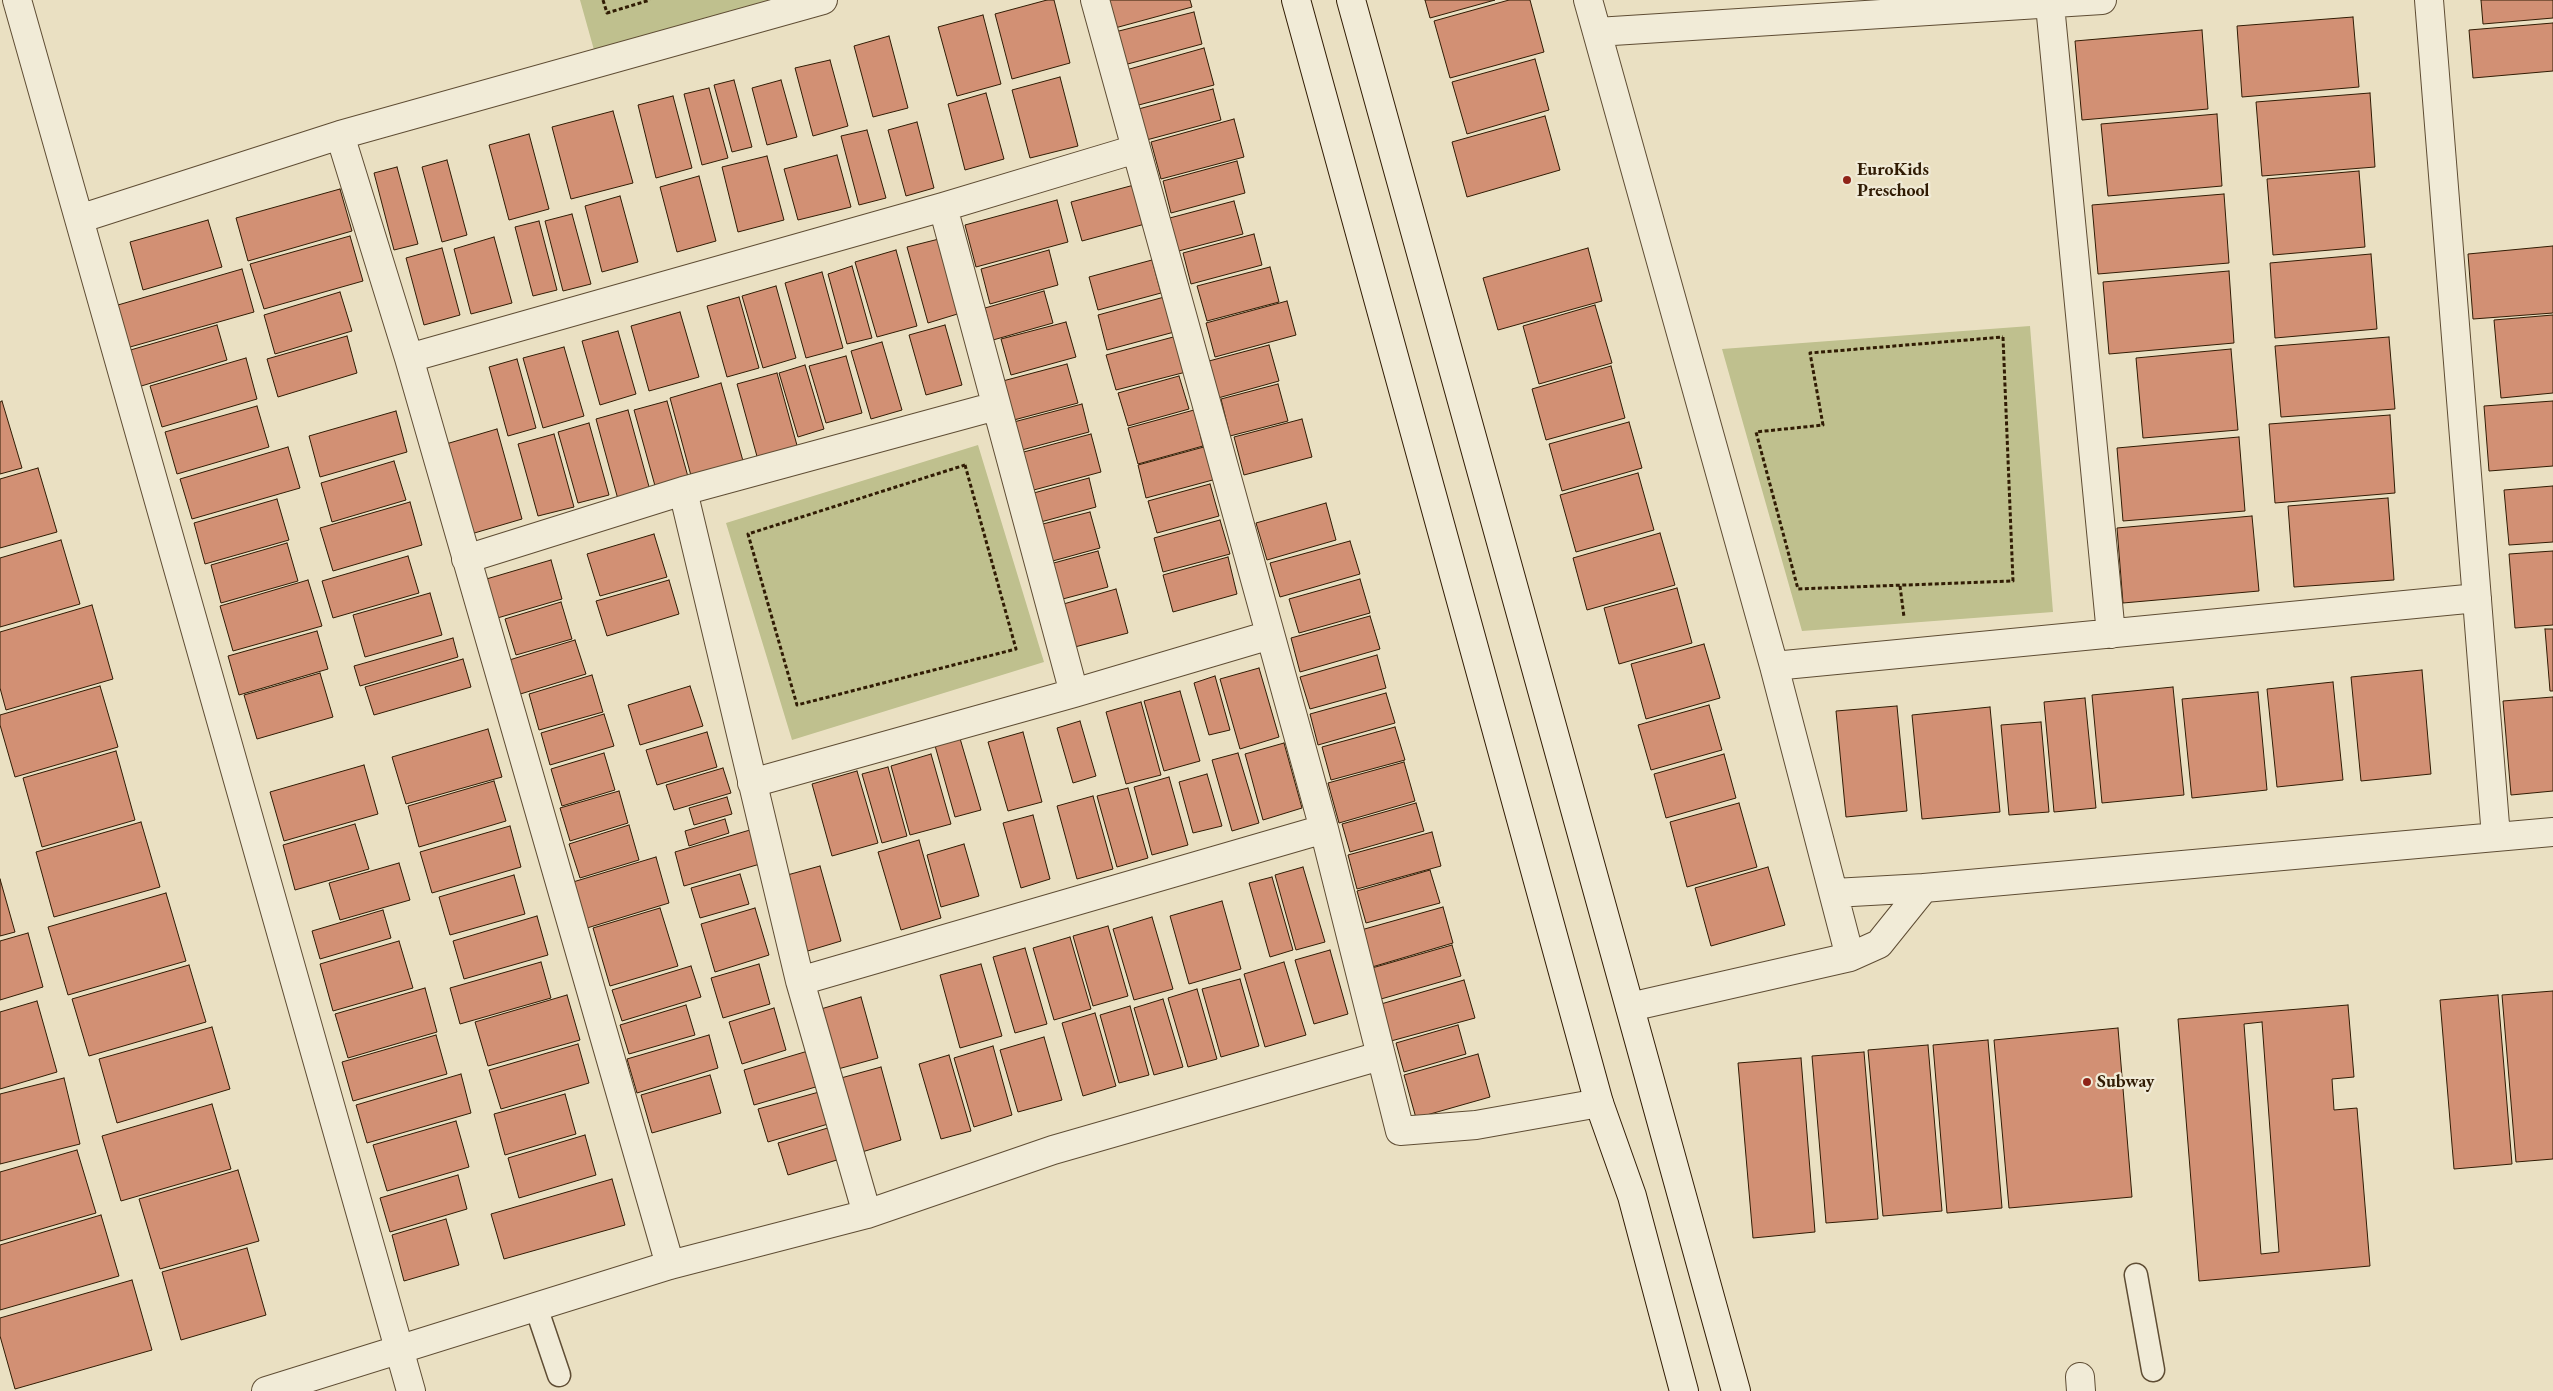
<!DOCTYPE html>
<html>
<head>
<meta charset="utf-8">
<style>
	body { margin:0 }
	canvas { display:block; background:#eae0c2 }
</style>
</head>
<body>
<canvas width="2553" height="1391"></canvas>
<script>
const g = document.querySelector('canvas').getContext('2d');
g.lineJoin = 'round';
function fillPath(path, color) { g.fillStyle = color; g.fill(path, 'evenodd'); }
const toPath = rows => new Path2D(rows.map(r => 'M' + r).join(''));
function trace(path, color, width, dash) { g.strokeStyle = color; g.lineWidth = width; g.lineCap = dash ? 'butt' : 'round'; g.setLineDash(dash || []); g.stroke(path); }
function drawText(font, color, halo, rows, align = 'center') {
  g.font = font + ' "EB Garamond",serif'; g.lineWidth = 4.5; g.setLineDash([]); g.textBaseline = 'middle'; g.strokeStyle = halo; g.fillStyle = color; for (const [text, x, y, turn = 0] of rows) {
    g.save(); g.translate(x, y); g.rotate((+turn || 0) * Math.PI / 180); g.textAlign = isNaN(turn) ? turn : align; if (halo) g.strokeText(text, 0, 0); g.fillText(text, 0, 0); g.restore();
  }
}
const green = toPath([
	[580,0,769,0,594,50],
	[2030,326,2053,612,1802,631,1722,349],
	[978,445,1044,662,792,740,726,523]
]);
const building = toPath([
	[1047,0,1054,0,1070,63,1012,79,995,14,1047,0],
	[1108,0,1190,0,1192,7,1115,28,1108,0],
	[1425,0,1495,0,1430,18,1425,0],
	[1509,0,1530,0,1544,52,1450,78,1434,21,1509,0],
	[2481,0,2553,0,2553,18,2483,24,2481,0],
	[1194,12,1202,44,1124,65,1115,32,1194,12],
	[983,15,1001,84,957,96,938,27,983,15],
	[2353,17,2359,87,2242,97,2237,26,2353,17],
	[2553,23,2553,71,2473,78,2469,30,2553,23],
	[2202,30,2208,109,2082,120,2075,41,2202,30],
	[889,36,908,108,873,117,854,46,889,36],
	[1204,48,1214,85,1135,106,1126,70,1204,48],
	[1535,59,1549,110,1467,134,1452,82,1535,59],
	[830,60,848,126,813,136,795,68,830,60],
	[1060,77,1078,146,1030,158,1012,90,1060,77],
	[734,80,752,147,732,152,714,85,734,80],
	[781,80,797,137,767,145,752,88,781,80],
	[709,88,728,158,702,165,684,94,709,88],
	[1213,89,1221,120,1139,142,1131,111,1213,89],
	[986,93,1004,159,965,170,948,104,986,93],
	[2370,93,2375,167,2262,176,2256,102,2370,93],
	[673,96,692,168,656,178,638,105,673,96],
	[613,111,633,183,571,199,552,127,613,111],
	[2217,114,2222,186,2108,196,2101,124,2217,114],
	[1545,116,1560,170,1467,197,1452,142,1545,116],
	[1234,119,1244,157,1161,179,1151,142,1234,119],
	[917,122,934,188,906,196,888,130,917,122],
	[867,130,886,198,859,205,841,136,867,130],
	[529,134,549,209,509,220,489,145,529,134],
	[837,155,851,207,798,220,784,169,837,155],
	[767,156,784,220,738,232,722,167,767,156],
	[447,160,467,235,442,242,422,167,447,160],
	[1237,161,1245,193,1171,213,1163,181,1237,161],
	[397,167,418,244,394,250,374,173,397,167],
	[2359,171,2365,247,2273,255,2267,179,2359,171],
	[699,176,716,241,677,252,660,187,699,176],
	[1134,185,1145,224,1082,241,1071,202,1134,185],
	[340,189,352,231,248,261,236,218,340,189],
	[2224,194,2229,263,2098,274,2092,205,2224,194],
	[620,196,638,262,602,272,585,206,620,196],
	[1057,200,1068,242,976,267,965,225,1057,200],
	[1234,201,1243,234,1175,252,1166,219,1234,201],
	[572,214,591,284,563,291,545,221,572,214],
	[208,220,222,267,143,290,130,242,208,220],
	[539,221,557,290,533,296,515,227,539,221],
	[1254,234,1262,265,1191,284,1183,253,1254,234],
	[350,236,363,281,264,309,250,264,350,236],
	[494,237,512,303,471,314,454,249,494,237],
	[943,238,964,312,928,323,907,247,943,238],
	[2553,246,2553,313,2473,319,2468,254,2553,246],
	[442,248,460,315,424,325,406,258,442,248],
	[1588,248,1602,301,1498,330,1483,278,1588,248],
	[896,250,917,326,877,337,855,262,896,250],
	[1049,250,1058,285,990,304,981,269,1049,250],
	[2371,254,2377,329,2275,338,2270,263,2371,254],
	[1152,260,1161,293,1098,310,1089,277,1152,260],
	[852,266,872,338,847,344,828,274,852,266],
	[1270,267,1279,302,1207,321,1197,286,1270,267],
	[242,269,254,312,123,349,111,307,242,269],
	[2229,271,2234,343,2109,354,2103,282,2229,271],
	[822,272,843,348,806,358,785,283,822,272],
	[776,286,796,358,763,368,742,296,776,286],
	[1044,291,1053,323,993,340,985,308,1044,291],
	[340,292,352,331,275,354,264,315,340,292],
	[1168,296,1178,331,1107,350,1098,315,1168,296],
	[739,297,759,368,727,377,707,306,739,297],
	[1287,301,1296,335,1215,357,1206,323,1287,301],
	[1595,305,1612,363,1539,384,1523,326,1595,305],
	[680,312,699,377,649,391,631,326,680,312],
	[2553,315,2553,393,2501,398,2494,320,2553,315],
	[1066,322,1076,357,1011,375,1001,339,1066,322],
	[217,325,227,360,138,387,127,351,217,325],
	[945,325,962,385,926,395,909,335,945,325],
	[618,331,636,394,600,405,582,341,618,331],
	[347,336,357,373,278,397,267,359,347,336],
	[1177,336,1186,372,1116,390,1106,355,1177,336],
	[2389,337,2395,409,2281,417,2275,346,2389,337],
	[882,342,902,410,871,419,851,351,882,342],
	[1269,345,1279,381,1218,398,1209,361,1269,345],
	[564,347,584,416,543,428,523,358,564,347],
	[2231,349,2238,430,2143,438,2136,358,2231,349],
	[846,356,862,413,826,423,809,366,846,356],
	[246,358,257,399,162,427,150,386,246,358],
	[517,359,536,428,508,436,489,367,517,359],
	[1067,364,1078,403,1010,421,999,382,1067,364],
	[805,365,824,429,798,437,779,373,805,365],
	[1611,366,1625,418,1546,440,1532,389,1611,366],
	[777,373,798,449,758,460,737,384,777,373],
	[1179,376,1189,409,1128,426,1118,393,1179,376],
	[721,383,745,468,693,483,670,398,721,383],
	[1278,384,1288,421,1230,436,1221,399,1278,384],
	[2,401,22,468,0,474,0,402,2,401],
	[667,401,690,484,657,493,634,410,667,401],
	[2553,401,2553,466,2489,471,2484,406,2553,401],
	[1082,404,1089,432,1018,451,1010,423,1082,404],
	[257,406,269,447,177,474,165,432,257,406],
	[628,410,651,494,619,503,596,419,628,410],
	[1194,410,1203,446,1138,464,1128,428,1194,410],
	[396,411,407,452,320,477,309,436,396,411],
	[2390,415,2395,493,2275,503,2269,424,2390,415],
	[1302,419,1312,457,1244,475,1234,437,1302,419],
	[1629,422,1642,468,1562,491,1549,444,1629,422],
	[589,423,609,495,578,503,558,432,589,423],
	[497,429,522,519,471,534,446,444,497,429],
	[554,434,574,507,538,516,518,444,554,434],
	[1091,434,1101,472,1030,491,1020,453,1091,434],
	[2239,437,2245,511,2123,521,2117,448,2239,437],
	[1211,445,1220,478,1146,498,1138,465,1211,445],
	[288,447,300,488,192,519,180,479,288,447],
	[394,461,406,500,332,522,321,483,394,461],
	[38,468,57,532,0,548,0,479,38,468],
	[1638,473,1654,530,1576,552,1560,495,1638,473],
	[1089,478,1096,507,1037,523,1030,494,1089,478],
	[1210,484,1219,516,1157,533,1148,501,1210,484],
	[2553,486,2553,542,2509,545,2504,490,2553,486],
	[2388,498,2394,580,2294,587,2288,506,2388,498],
	[277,499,289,540,205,564,194,523,277,499],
	[410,502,422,545,333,571,320,528,410,502],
	[1326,503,1336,540,1267,560,1256,523,1326,503],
	[1090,512,1100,548,1049,562,1039,525,1090,512],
	[2252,516,2259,591,2123,603,2117,528,2252,516],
	[1220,520,1230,554,1163,572,1154,538,1220,520],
	[1660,533,1675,585,1587,610,1573,558,1660,533],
	[654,534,667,577,600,596,587,554,654,534],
	[61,540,80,604,0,627,0,558,61,540],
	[1350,541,1360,574,1280,597,1270,563,1350,541],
	[287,543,298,581,221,603,211,565,287,543],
	[1098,551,1108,587,1059,600,1050,564,1098,551],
	[2553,551,2553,625,2515,628,2509,554,2553,551],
	[408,556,419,593,333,618,322,581,408,556],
	[1228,557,1237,594,1173,612,1163,575,1228,557],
	[551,560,562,599,494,619,483,580,551,560],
	[1360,579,1370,613,1299,633,1289,599,1360,579],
	[308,580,322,626,233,651,220,606,308,580],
	[669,580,679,614,607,636,596,601,669,580],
	[1677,588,1692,643,1619,664,1604,608,1677,588],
	[1116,589,1128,633,1071,648,1060,605,1116,589],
	[430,593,442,635,365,657,353,615,430,593],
	[561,602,572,639,516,655,505,619,561,602],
	[92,605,113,679,6,710,0,688,0,632,92,605],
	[1370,616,1380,649,1300,672,1291,638,1370,616],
	[2545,629,2553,629,2553,691,2550,691,2545,629],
	[317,631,328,669,239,695,228,656,317,631],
	[453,638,458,657,360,686,354,666,453,638],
	[575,640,586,674,517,695,506,661,575,640],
	[1704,644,1720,698,1646,719,1631,664,1704,644],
	[1377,655,1386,688,1310,709,1300,677,1377,655],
	[463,659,471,687,374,715,365,687,463,659],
	[1259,668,1279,737,1240,749,1220,679,1259,668],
	[2422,670,2431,774,2361,781,2351,677,2422,670],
	[320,673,333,717,257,739,244,695,320,673],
	[592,675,603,712,539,730,529,694,592,675],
	[1215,676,1230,730,1209,735,1194,683,1215,676],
	[2333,682,2343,780,2277,787,2267,689,2333,682],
	[100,686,118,747,15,777,0,725,0,715,100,686],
	[690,686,703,726,640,745,628,705,690,686],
	[2173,687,2184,795,2102,803,2092,695,2173,687],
	[1180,691,1200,761,1164,771,1144,701,1180,691],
	[2258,692,2267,790,2192,798,2182,699,2258,692],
	[1386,693,1395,723,1318,745,1310,714,1386,693],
	[2553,697,2553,791,2511,795,2503,701,2553,697],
	[2085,698,2096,808,2054,812,2044,702,2085,698],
	[1141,702,1161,775,1126,784,1106,712,1141,702],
	[1709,705,1722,750,1651,770,1638,725,1709,705],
	[1897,706,1907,811,1846,817,1836,711,1897,706],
	[1990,707,2000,812,1922,819,1912,715,1990,707],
	[604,714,614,746,550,765,541,733,604,714],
	[1080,721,1096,776,1073,783,1057,728,1080,721],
	[2041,722,2049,812,2009,815,2001,725,2041,722],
	[1395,727,1405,760,1331,780,1322,747,1395,727],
	[488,729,502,777,406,804,392,757,488,729],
	[707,732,717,767,657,785,646,750,707,732],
	[1023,732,1042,802,1008,811,988,742,1023,732],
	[959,735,981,810,955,817,934,742,959,735],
	[1284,743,1302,808,1263,820,1245,754,1284,743],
	[116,751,135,820,42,847,23,778,116,751],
	[604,753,615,790,562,806,551,769,604,753],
	[1238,753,1259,823,1232,831,1212,760,1238,753],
	[931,754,951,824,910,835,891,766,931,754],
	[1724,754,1736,798,1666,818,1654,774,1724,754],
	[1404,762,1415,801,1339,823,1328,783,1404,762],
	[364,765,378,814,284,841,270,792,364,765],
	[888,767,907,836,882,843,862,774,888,767],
	[723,768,731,793,674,810,666,785,723,768],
	[857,771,878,843,832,856,812,784,857,771],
	[1207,774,1222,826,1193,833,1179,782,1207,774],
	[1169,777,1188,845,1152,855,1134,787,1169,777],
	[494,781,506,821,419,847,408,806,494,781],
	[1128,788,1148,858,1117,867,1097,796,1128,788],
	[619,791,628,823,570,841,560,808,619,791],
	[1093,796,1113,869,1077,879,1057,806,1093,796],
	[727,797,732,814,694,825,689,808,727,797],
	[1416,803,1424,831,1350,852,1342,824,1416,803],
	[1739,803,1757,867,1687,887,1670,822,1739,803],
	[1033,815,1050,879,1021,888,1003,823,1033,815],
	[725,819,729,833,689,846,685,831,725,819],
	[141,822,160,887,54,917,36,852,141,822],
	[355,824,369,869,295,890,283,845,355,824],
	[629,825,639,860,580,878,569,844,629,825],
	[510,826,521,867,432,893,420,852,510,826],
	[750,830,760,864,684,886,675,852,750,830],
	[1432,832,1441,866,1357,889,1348,855,1432,832],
	[919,840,941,918,901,930,878,852,919,840],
	[964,844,979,896,941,907,927,855,964,844],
	[656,857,669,903,587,928,573,882,656,857],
	[399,863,410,900,340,920,329,883,399,863],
	[820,866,841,941,801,953,780,877,820,866],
	[1303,867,1325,942,1296,950,1275,875,1303,867],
	[1768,867,1785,925,1711,946,1695,888,1768,867],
	[1430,870,1440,903,1366,923,1357,891,1430,870],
	[740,874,749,904,700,918,691,888,740,874],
	[514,875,525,914,450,935,439,897,514,875],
	[1272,877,1293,950,1270,957,1249,883,1272,877],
	[0,879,15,932,0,936,0,879],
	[166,893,186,961,68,995,48,927,166,893],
	[1222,901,1241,969,1189,984,1170,916,1222,901],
	[1443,907,1453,943,1372,967,1361,930,1443,907],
	[660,908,678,966,610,986,593,928,660,908],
	[755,908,769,955,715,972,701,924,755,908],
	[383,910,391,938,320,959,312,931,383,910],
	[537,916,548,955,464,979,453,941,537,916],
	[1152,917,1173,989,1134,1000,1113,929,1152,917],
	[1108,926,1128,996,1093,1006,1073,936,1108,926],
	[28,933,43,987,0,1000,0,941,28,933],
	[1070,937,1091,1009,1054,1020,1033,948,1070,937],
	[399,941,413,988,333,1011,320,964,399,941],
	[1452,945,1461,976,1381,999,1372,968,1452,945],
	[1025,948,1047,1024,1015,1033,993,957,1025,948],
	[1330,950,1348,1014,1314,1024,1295,960,1330,950],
	[541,962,551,998,460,1024,450,988,541,962],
	[1284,962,1306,1035,1265,1047,1244,974,1284,962],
	[759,964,770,1004,723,1018,711,978,759,964],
	[981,964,1002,1036,960,1048,940,975,981,964],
	[189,965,206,1022,89,1056,72,999,189,965],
	[691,966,701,997,622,1021,612,990,691,966],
	[1240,979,1259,1046,1221,1057,1202,989,1240,979],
	[1464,980,1475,1018,1391,1041,1381,1004,1464,980],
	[425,988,437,1032,348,1058,335,1014,425,988],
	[1197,989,1217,1059,1188,1067,1168,998,1197,989],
	[2553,991,2553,1159,2516,1162,2502,995,2553,991],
	[567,995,580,1040,488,1066,475,1022,567,995],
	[2498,995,2512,1164,2454,1169,2440,1000,2498,995],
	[861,997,878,1058,838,1069,821,1009,861,997],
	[1163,999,1183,1067,1154,1075,1134,1008,1163,999],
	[37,1001,57,1072,0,1089,0,1012,37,1001],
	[686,1005,695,1035,629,1054,620,1025,686,1005],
	[2348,1005,2354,1077,2332,1079,2334,1110,2357,1108,2370,1266,2199,1281,2178,1019,2348,1005],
	[2262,1022,2279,1252,2261,1254,2244,1024,2262,1022],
	[1130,1006,1149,1075,1119,1083,1100,1015,1130,1006],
	[774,1008,786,1050,742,1064,729,1022,774,1008],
	[1095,1013,1116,1086,1083,1096,1062,1023,1095,1013],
	[1458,1025,1466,1054,1404,1072,1396,1043,1458,1025],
	[212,1027,230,1089,117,1123,99,1059,212,1027],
	[2118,1028,2132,1197,2009,1208,1994,1040,2118,1028],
	[436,1035,447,1074,353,1101,342,1062,436,1035],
	[709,1035,718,1068,637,1093,627,1059,709,1035],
	[1044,1037,1062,1100,1018,1112,1000,1050,1044,1037],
	[1988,1040,2002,1208,1947,1213,1933,1045,1988,1040],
	[578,1044,589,1083,501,1109,489,1070,578,1044],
	[1928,1045,1942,1211,1883,1216,1868,1050,1928,1045],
	[993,1046,1012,1115,974,1127,954,1058,993,1046],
	[808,1051,819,1086,754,1105,744,1070,808,1051],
	[1864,1052,1878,1219,1826,1223,1812,1056,1864,1052],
	[1478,1054,1490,1097,1416,1118,1404,1075,1478,1054],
	[949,1055,971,1131,941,1139,919,1064,949,1055],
	[1801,1058,1815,1232,1753,1238,1738,1063,1801,1058],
	[881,1067,901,1140,862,1152,841,1078,881,1067],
	[461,1074,471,1113,367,1143,356,1105,461,1074],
	[710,1075,721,1113,652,1133,641,1095,710,1075],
	[64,1078,80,1144,0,1164,0,1094,64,1078],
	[819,1092,828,1124,768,1142,758,1109,819,1092],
	[565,1094,576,1134,505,1155,494,1114,565,1094],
	[212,1104,231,1169,121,1201,102,1136,212,1104],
	[456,1121,469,1167,387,1191,373,1145,456,1121],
	[831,1127,840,1159,788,1175,778,1143,831,1127],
	[585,1135,596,1175,519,1198,508,1158,585,1135],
	[77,1150,96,1213,0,1241,0,1172,77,1150],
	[238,1170,259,1241,160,1269,139,1199,238,1170],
	[458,1175,467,1209,390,1232,380,1198,458,1175],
	[612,1179,625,1225,504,1259,491,1214,612,1179],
	[101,1215,119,1276,0,1310,0,1245,101,1215],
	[446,1219,459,1265,404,1281,392,1235,446,1219],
	[247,1248,266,1315,181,1340,162,1272,247,1248],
	[132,1280,152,1350,15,1389,0,1336,0,1318,132,1280]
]);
const path = toPath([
	[603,0,607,13,650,0],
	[2003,337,2013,581,1798,589,1756,432,1823,425,1810,353,2003,337],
	[965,465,1016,649,797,705,748,534,965,465],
	[1900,586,1904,617]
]);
const lane = toPath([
	[2136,1275,2153,1370],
	[536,1307,559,1375]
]);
const street = toPath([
	[17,0,411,1391],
	[1095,0,1324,829,1400,1131,1476,1125,1599,1103],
	[1588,0,1774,666,1850,957],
	[2429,0,2496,837],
	[2050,5,2111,634],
	[1597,32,2102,0],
	[340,135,409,358,670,1265],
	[943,207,1074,693],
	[79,219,340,135,823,0],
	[409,358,943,207,1136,149],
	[683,491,800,981,867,1214],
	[466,559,683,491,996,406],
	[1774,666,2477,598],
	[752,783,1074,693,1270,635],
	[1834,893,1924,888,2553,832],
	[800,981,1324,829],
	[1630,1007,1850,957,1879,944,1924,888],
	[2080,1377,2081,1391],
	[266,1391,670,1265,867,1214,1053,1150,1380,1056]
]);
const secondary = toPath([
	[1296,0,1599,1103,1632,1196,1684,1391],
	[1351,0,1736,1391]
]);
const markers = [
	[1847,180,5,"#8f2418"],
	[2087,1082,5,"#8f2418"]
];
const poiNames = [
	["EuroKids",1857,170],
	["Preschool",1857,191],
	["Subway",2097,1082]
];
fillPath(green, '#bfc08e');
fillPath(building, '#d29074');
trace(building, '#311c04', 1);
trace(lane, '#5f4d34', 25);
trace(street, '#5f4d34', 30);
trace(secondary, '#311c04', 30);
trace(path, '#311c04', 3, [4, 2.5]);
trace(lane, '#f1ebd7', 22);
trace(street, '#f1ebd7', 28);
trace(secondary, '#f1ebd7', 28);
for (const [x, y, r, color] of markers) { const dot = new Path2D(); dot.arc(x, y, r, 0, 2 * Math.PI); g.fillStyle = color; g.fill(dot); trace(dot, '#f1ebd7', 2); }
drawText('bold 18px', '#311c04', '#f1ebd7', poiNames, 'left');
</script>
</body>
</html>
